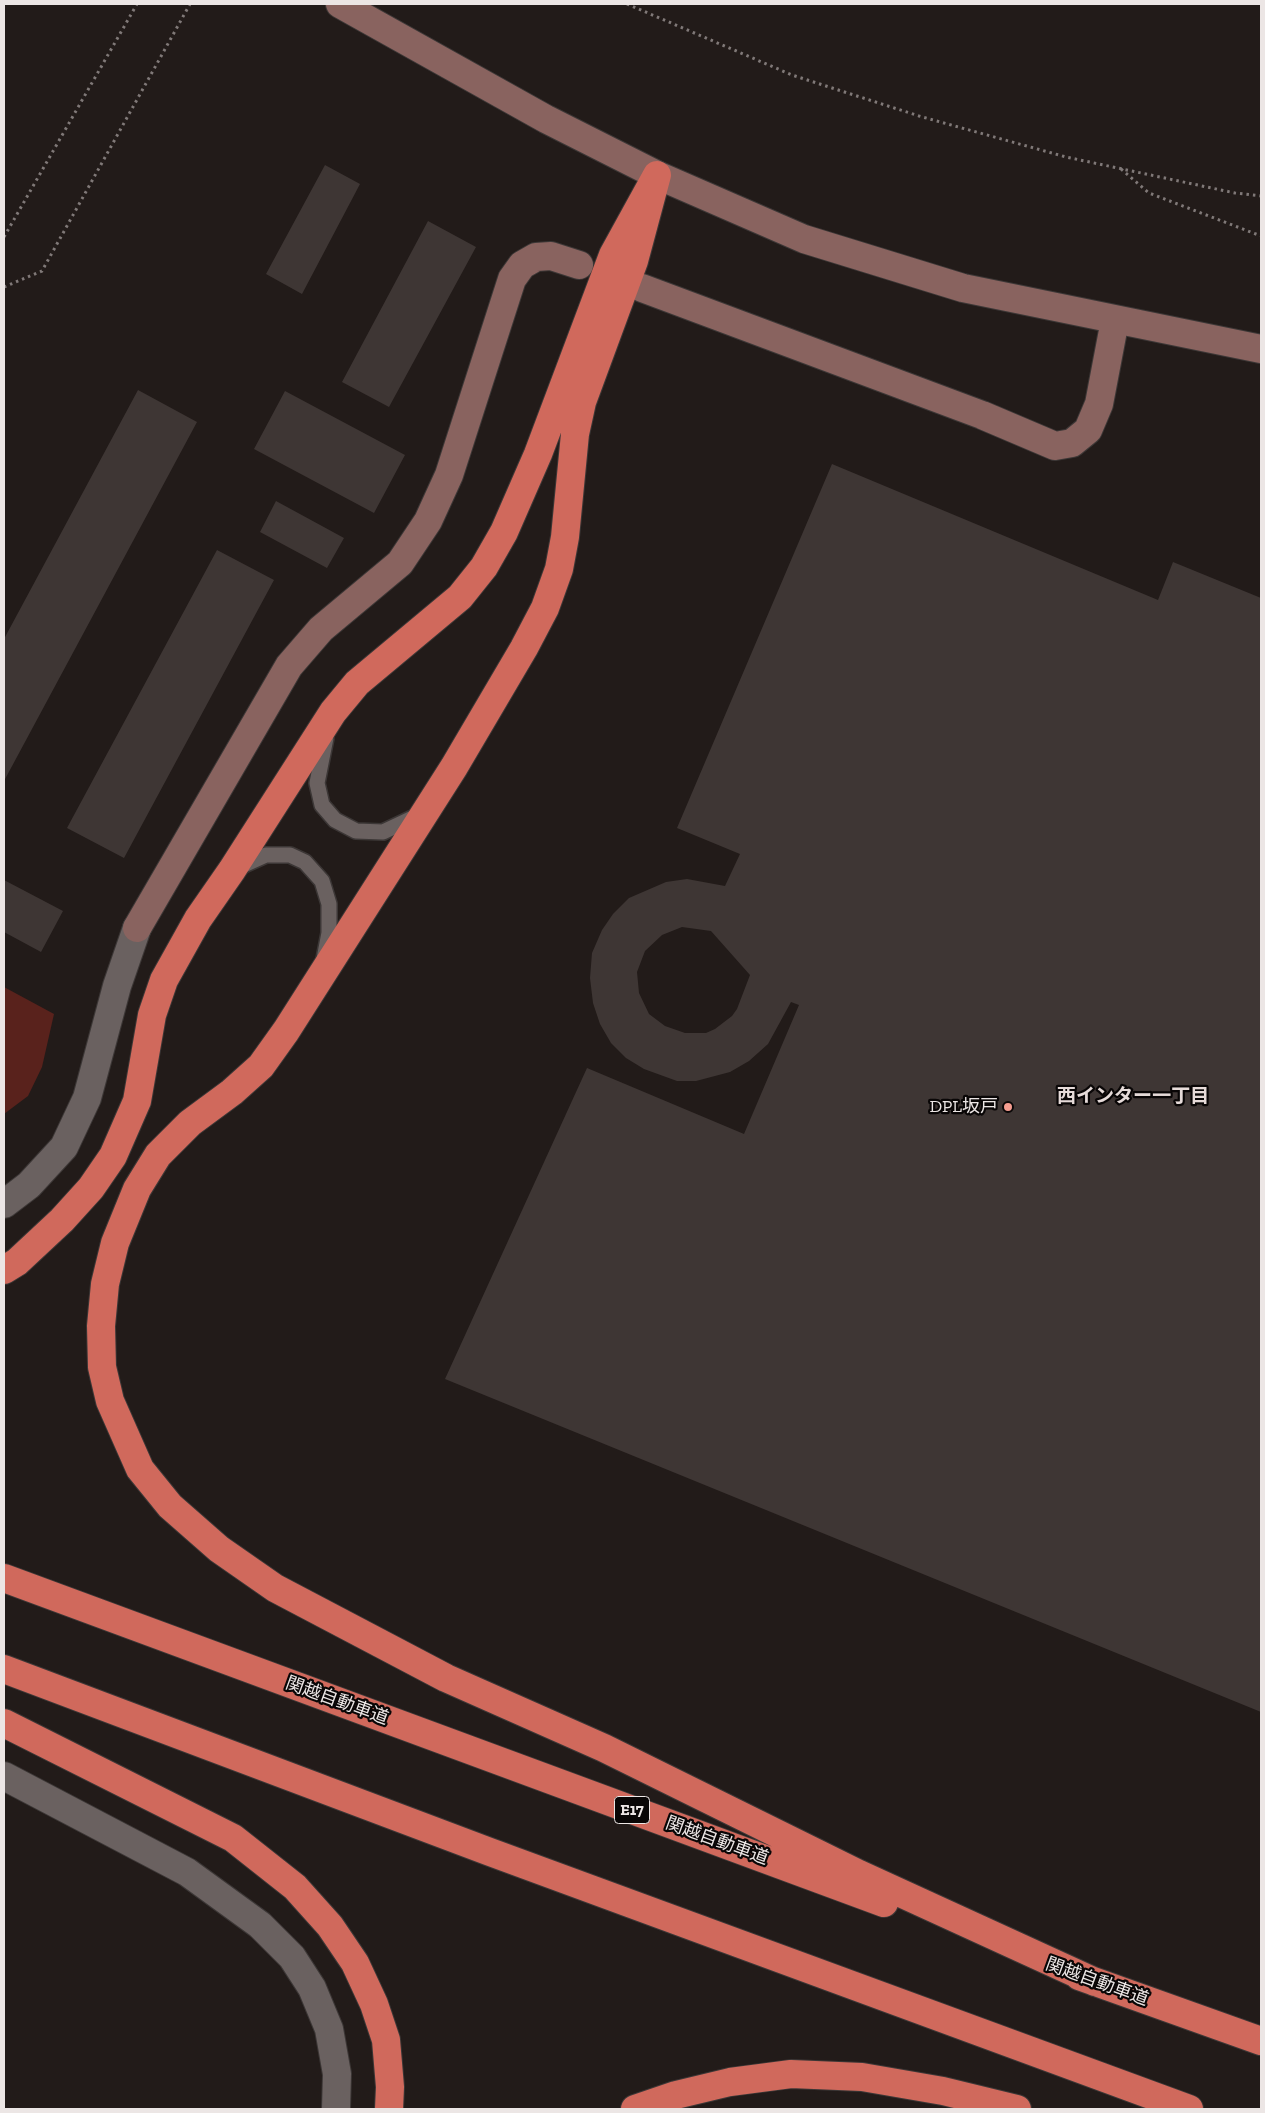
<!DOCTYPE html>
<html>
<head>
<meta charset="utf-8">
<style>
	body { margin:0 }
	#map { position:relative; width:1265px; height:2113px; overflow:hidden; background:#221b19; font-family:"Zilla Slab",serif }
	canvas { display:block }
	.frame { position:absolute; inset:0; border:5px solid #ece6e5; pointer-events:none }
</style>
</head>
<body>
<div id="map">
<canvas width="1265" height="2113"></canvas>
<div class="frame"></div>
</div>
<script>
const g = document.querySelector('canvas').getContext('2d');
g.lineJoin = 'round';
function fillPath(path, color) { g.fillStyle = color; g.fill(path, 'evenodd'); }
const toPath = rows => new Path2D(rows.map(r => 'M' + r).join(''));
function trace(path, color, width, dash) { g.strokeStyle = color; g.lineWidth = width; g.lineCap = dash ? 'butt' : 'round'; g.setLineDash(dash || []); g.stroke(path); }
function drawText(font, color, halo, rows, align = 'center') {
  g.font = font + ' "Zilla Slab","Noto Sans JP",serif'; g.lineWidth = 4.5; g.setLineDash([]); g.textBaseline = 'middle'; g.strokeStyle = halo; g.fillStyle = color; for (const [text, x, y, turn = 0] of rows) {
    g.save(); g.translate(x, y); g.rotate((+turn || 0) * Math.PI / 180); g.textAlign = isNaN(turn) ? turn : align; if (halo) g.strokeText(text, 0, 0); g.fillText(text, 0, 0); g.restore();
  }
}
const water = toPath([
	[4,987,54,1014,42,1067,28,1096,4,1114]
]);
const building = toPath([
	[325,165,360,184,302,294,266,274],
	[428,221,476,247,389,407,342,382],
	[138,390,197,422,4,781,4,639],
	[285,391,405,455,374,513,254,449],
	[832,464,1158,600,1173,562,1261,598,1261,1712,445,1379,587,1068,744,1134,799,1005,791,1002,768,1044,749,1061,730,1072,696,1081,677,1081,644,1069,626,1058,611,1043,600,1024,593,1003,590,978,592,953,602,930,613,914,629,898,666,882,687,879,725,886,740,854,677,828],
	[682,927,711,931,750,975,737,1009,732,1016,715,1029,706,1033,685,1033,665,1026,649,1014,639,993,637,972,645,951,662,935],
	[276,501,344,538,327,568,260,532],
	[217,550,274,580,124,858,67,828],
	[4,880,63,911,41,952,4,932]
]);
const path = toPath([
	[627,4,792,75,919,116,1066,157,1235,193,1261,196],
	[1121,169,1149,193,1261,236],
	[4,237,137,4],
	[4,287,42,271,190,4]
]);
const lane = toPath([
	[326,738,317,783,322,805,335,820,356,831,383,832,419,815],
	[235,869,266,855,290,855,305,862,322,881,329,904,329,933,324,959]
]);
const street = toPath([
	[4,1204,29,1185,64,1147,87,1098,117,986,137,928],
	[4,1776,187,1872,260,1925,292,1957,312,1988,329,2029,337,2074,336,2109]
]);
const secondary = toPath([
	[340,4,546,119,657,175,804,239,963,288,1261,349],
	[642,288,982,415,1055,446,1072,443,1088,430,1099,404,1115,320],
	[137,928,289,666,321,629,400,563,428,521,449,475,512,279,522,265,536,257,551,256,579,265]
]);
const highway = toPath([
	[4,1270,17,1262,62,1220,91,1188,113,1156,137,1101,152,1015,164,980,198,919,232,870,333,712,357,683,460,597,484,567,504,532,538,454,613,255,657,175,634,261,582,402,575,434,565,537,559,569,545,608,524,648,454,767,286,1031,261,1066,232,1092,190,1123,158,1155,137,1189,115,1243,105,1284,101,1326,102,1367,110,1401,140,1469,170,1506,219,1549,275,1588,446,1678,604,1748,859,1874,1095,1982],
	[4,1578,884,1903],
	[4,1669,490,1852,1189,2109],
	[4,1723,233,1838,295,1887,330,1926,355,1963,374,2004,386,2040,390,2087,389,2109],
	[1079,1976,1261,2041],
	[635,2109,676,2095,730,2082,791,2074,862,2077,943,2091,1017,2109]
]);
const markers = [
	[1008,1107,5,"#f59d90"]
];
const shields = [
	[632,1810,35]
];
const shieldNames = [
	["E17",632,1810]
];
const poiNames = [
	["DPL坂戸",998,1107]
];
const streetNames = [
	["関越自動車道",337,1701,20],
	["関越自動車道",717,1841,20],
	["関越自動車道",1097,1982,20]
];
const neighbourhoodNames = [
	["西インター一丁目",1133,1097]
];
fillPath(water, '#59221c');
fillPath(building, '#3e3634');
trace(lane, '#3c3736', 18);
trace(street, '#3c3736', 30);
trace(secondary, '#3c3736', 30);
trace(highway, '#3c3736', 30);
trace(path, '#807978', 3, [2.5, 4]);
trace(lane, '#6a6160', 15);
trace(street, '#6a6160', 28);
trace(secondary, '#89635f', 28);
trace(highway, '#d0695c', 28);
for (const [x, y, r, color] of markers) { const dot = new Path2D(); dot.arc(x, y, r, 0, 2 * Math.PI); g.fillStyle = color; g.fill(dot); trace(dot, '#090606', 2); }
for (const [x, y, w] of shields) { const box = new Path2D(); box.roundRect(x - w / 2, y - 13.5, w, 27, 4); g.fillStyle = '#090606'; g.fill(box); trace(box, '#ece6e5', 1); }
drawText('bold 16px', '#ece6e5', null, shieldNames);
drawText('18px', '#ece6e5', '#090606', poiNames, 'right');
drawText('18px', '#ece6e5', '#090606', streetNames);
drawText('bold 19px', '#e6dbd9', '#090606', neighbourhoodNames);
</script>
</body>
</html>
